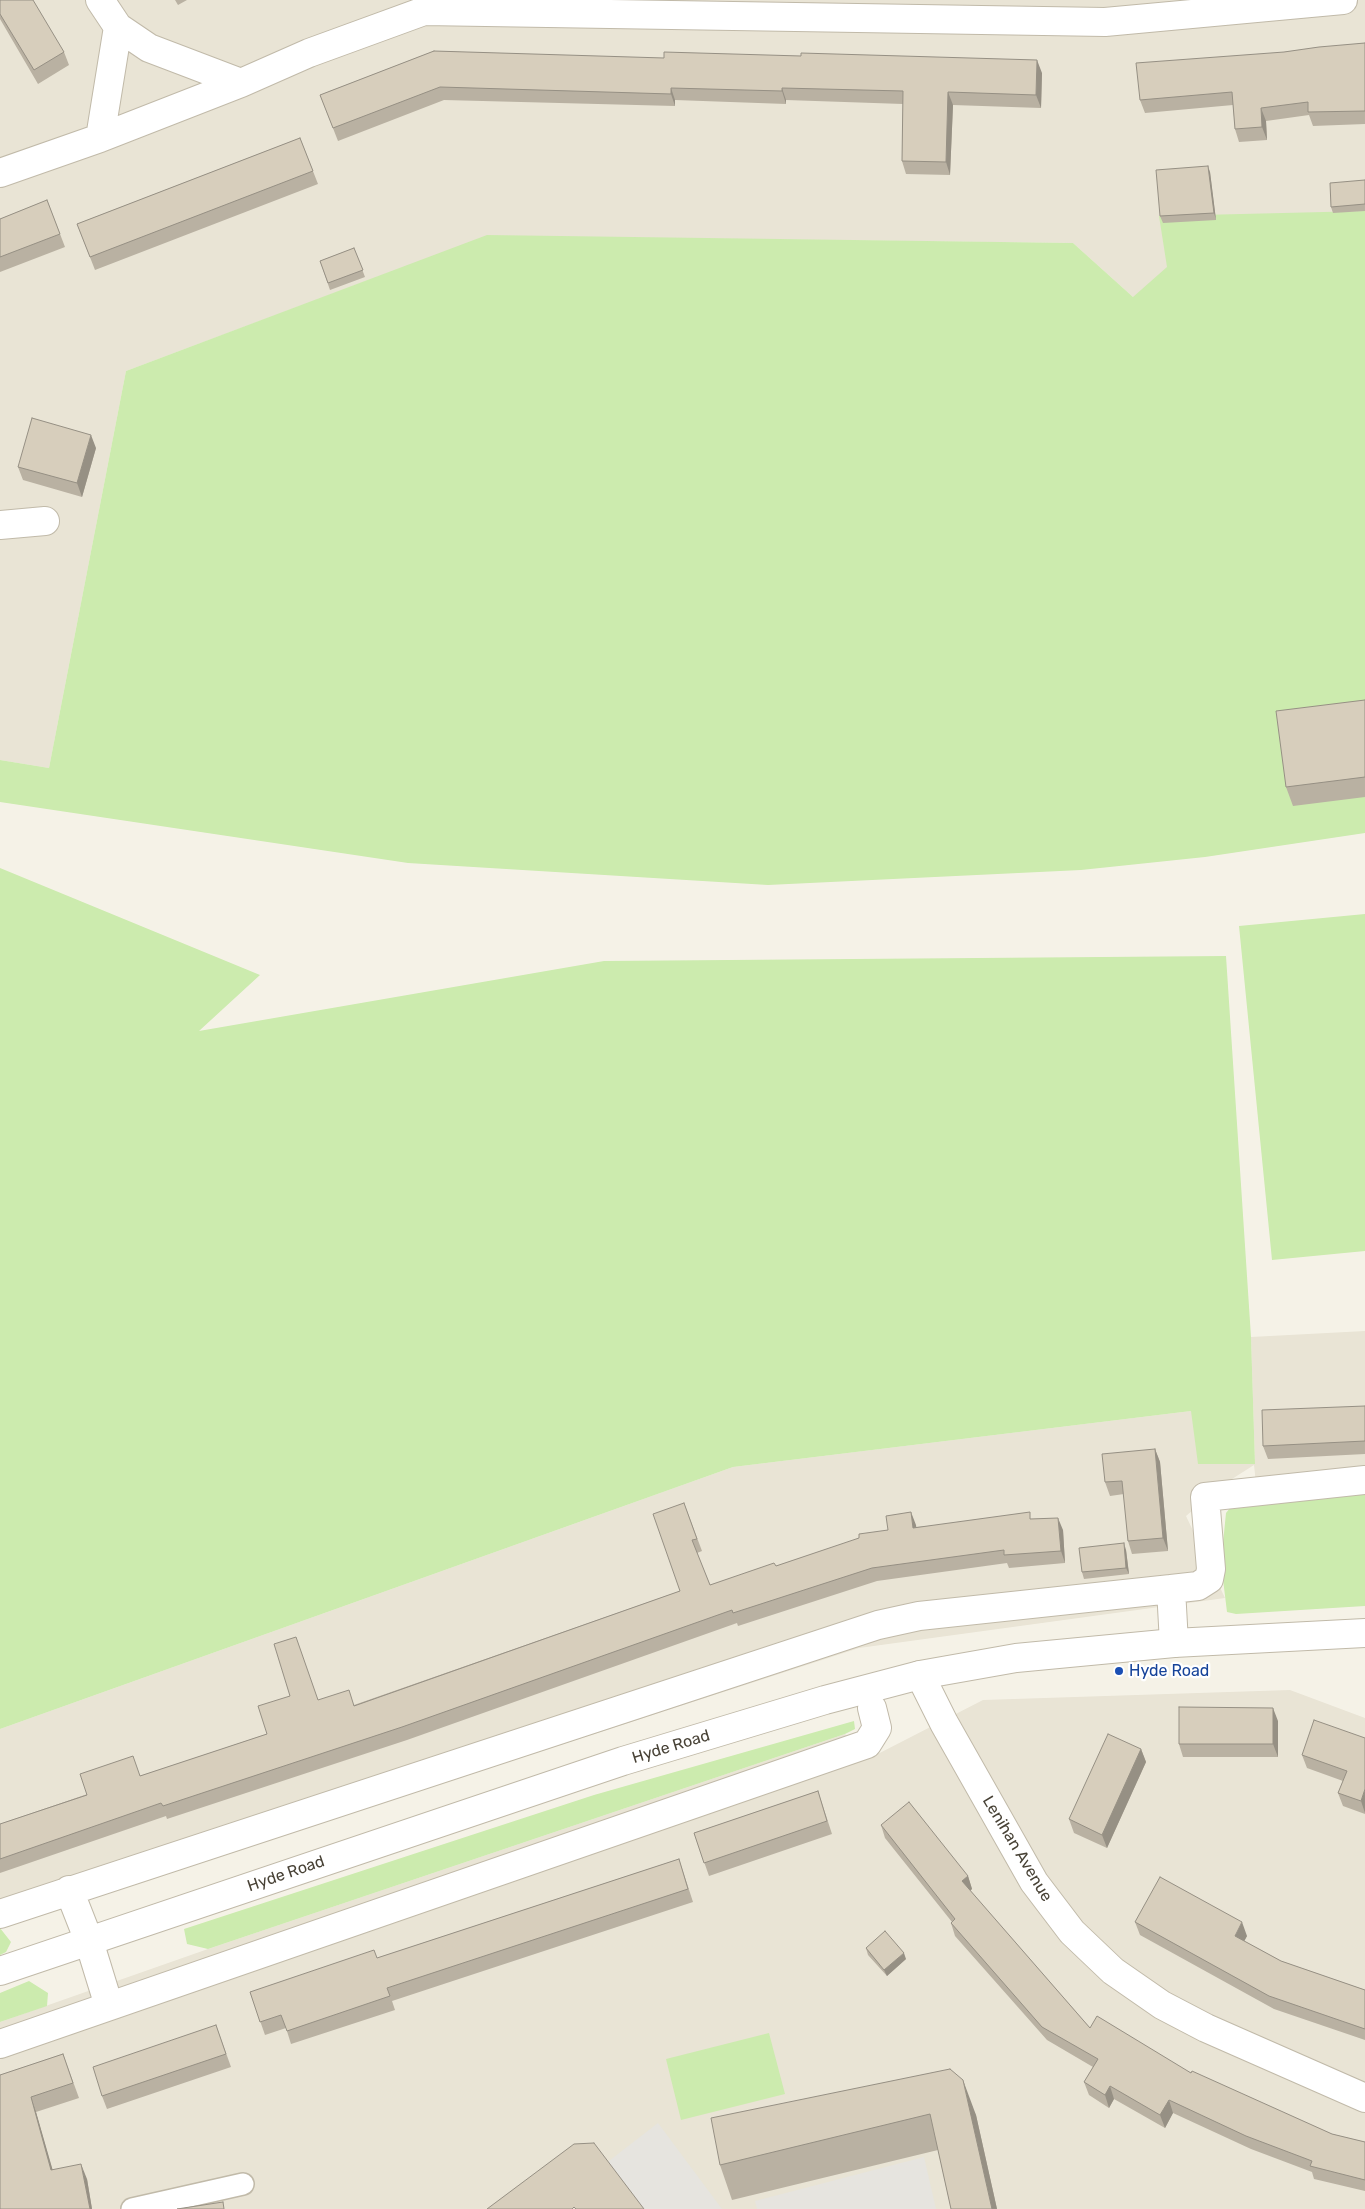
<!DOCTYPE html>
<html>
<head>
<meta charset="utf-8">
<style>
	body { margin:0 }
	canvas { display:block; background:#f5f2e7 }
</style>
</head>
<body>
<canvas width="1365" height="2209"></canvas>
<script>
const g = document.querySelector('canvas').getContext('2d');
g.lineJoin = 'round';
function fillPath(path, color) { g.fillStyle = color; g.fill(path, 'evenodd'); }
const toPath = rows => new Path2D(rows.map(r => 'M' + r).join(''));
function trace(path, color, width, dash) { g.strokeStyle = color; g.lineWidth = width; g.lineCap = dash ? 'butt' : 'round'; g.setLineDash(dash || []); g.stroke(path); }
function drawText(font, color, halo, rows, align = 'center') {
  g.font = font + ' Rubik,sans-serif'; g.lineWidth = 4.5; g.setLineDash([]); g.textBaseline = 'middle'; g.strokeStyle = halo; g.fillStyle = color; for (const [text, x, y, turn = 0] of rows) {
    g.save(); g.translate(x, y); g.rotate((+turn || 0) * Math.PI / 180); g.textAlign = isNaN(turn) ? turn : align; if (halo) g.strokeText(text, 0, 0); g.fillText(text, 0, 0); g.restore();
  }
}
const residential = toPath([
	[0,0,1365,0,1365,833,1133,297,1073,243,487,236,126,371,49,768,0,760],
	[1365,1331,1365,1496,1258,1502,1254,1465,1221,1486,1186,1516,1225,1598,859,1648,0,1927,0,1729,733,1467,1191,1411,1255,1464,1251,1337],
	[1290,1690,1365,1718,1365,2209,0,2209,0,2022,208,1949,845,1734,868,1759,983,1700]
]);
const green = toPath([
	[1365,211,1365,833,1205,857,1081,870,768,885,408,863,0,802,0,760,49,768,126,371,487,235,1073,243,1133,297,1167,267,1159,216],
	[0,868,260,975,199,1031,604,961,1226,956,1251,1337,1255,1464,1198,1464,1191,1411,733,1467,0,1729],
	[1365,914,1365,1251,1272,1260,1239,926],
	[1365,1494,1365,1606,1236,1614,1227,1612,1221,1563,1226,1513,1230,1508,1262,1499],
	[854,1721,855,1729,845,1734,208,1949,187,1944,184,1929,594,1795],
	[0,1928,11,1942,6,1952,0,1955],
	[29,1981,48,1993,47,2006,0,2022,0,1993],
	[769,2033,785,2094,681,2120,666,2059]
]);
const parking = toPath([
	[658,2123,722,2209,639,2209,605,2164],
	[924,2157,936,2209,757,2209,755,2201]
]);
const pedestrian = toPath([
	[132,2209,243,2184]
]);
const minor = toPath([
	[100,0,118,27,149,48,241,83],
	[100,138,118,27],
	[0,173,100,138,241,83,309,53,424,11,1105,22,1343,0],
	[0,525,45,521],
	[1174,1643,1171,1589,1198,1586,1209,1579,1211,1569,1205,1497,1365,1480],
	[920,1675,944,1723,1034,1882,1072,1932,1113,1971,1162,2005,1206,2028,1365,2098],
	[69,1890,89,1941,109,2006],
	[0,1914,878,1625,919,1616,1171,1589],
	[0,2044,867,1744,877,1728,872,1708]
]);
const tertiary = toPath([
	[0,1971,623,1761,825,1700,920,1675,1016,1658,1174,1643,1365,1633]
]);
const wall = toPath([
	[0,0,64,52,69,65,38,84,0,19],
	[175,0,187,0,178,5],
	[1365,43,1365,124,1313,126,1309,115,1266,121,1267,140,1239,142,1235,129,1233,105,1145,113,1140,100,1284,52],
	[434,51,1042,73,1041,108,953,105,950,175,906,174,902,161,903,104,786,100,786,104,675,100,675,106,444,100,338,141,320,95],
	[300,138,318,184,95,270,77,224],
	[1210,172,1216,220,1163,223,1160,216],
	[1365,180,1365,211,1333,213,1331,207],
	[47,200,65,247,0,272,0,219],
	[354,248,365,277,330,290,320,261],
	[96,448,82,497,23,480,18,467],
	[1365,700,1365,797,1293,806,1286,787],
	[1365,1406,1365,1454,1268,1459,1263,1446],
	[1155,1449,1160,1462,1168,1551,1132,1554,1128,1541,1124,1494,1110,1496,1105,1482],
	[684,1503,702,1551,697,1553,710,1585,776,1566,888,1530,916,1525,916,1527,1032,1519,1063,1530,1065,1563,1009,1568,1007,1563,877,1581,738,1626,737,1623,407,1740,167,1819,166,1816,0,1873,0,1824,140,1776,267,1734,290,1696,354,1705,680,1591],
	[1126,1550,1129,1574,1084,1579,1082,1572],
	[1278,1721,1278,1757,1183,1757,1179,1744],
	[1365,1738,1365,1814,1343,1806,1338,1793,1343,1781,1307,1768,1302,1755],
	[1141,1749,1146,1762,1107,1848,1074,1833,1069,1819],
	[818,1791,832,1834,709,1876,694,1833],
	[881,1825,968,1876,972,1889,970,1891,1090,2028,1191,2073,1332,2134,1365,2142,1365,2191,1314,2179,1312,2172,1251,2149,1173,2113,1165,2128,1114,2099,1109,2108,1089,2095,1084,2082,1093,2067,1047,2040,955,1936,951,1923,952,1922,885,1838],
	[679,1859,693,1902,392,2001,395,2010,291,2044,286,2028,265,2035,250,1992,377,1958],
	[1135,1922,1247,1936,1244,1941,1281,1961,1365,1990,1365,2040,1274,2009,1140,1935],
	[866,1948,906,1959,887,1976,868,1955],
	[216,2025,231,2067,107,2109,102,2096],
	[63,2054,79,2098,36,2112,52,2169,87,2179,92,2209,0,2209,0,2075],
	[950,2069,976,2115,997,2209,951,2209,938,2150,732,2200,720,2165]
]);
const shadedWall = toPath([
	[1037,60,1042,73,1041,108,1036,95],
	[671,88,675,100,675,106,671,94],
	[782,88,786,100,786,104,782,91],
	[948,92,953,105,950,175,946,162],
	[1261,108,1266,121,1267,140,1262,127],
	[1208,166,1210,172,1216,220,1214,213],
	[91,435,96,448,82,497,77,483],
	[1155,1449,1160,1462,1168,1551,1163,1538],
	[911,1512,916,1525,918,1541,913,1528],
	[1058,1518,1063,1530,1065,1563,1061,1551],
	[1124,1543,1126,1550,1129,1574,1126,1568],
	[1273,1708,1278,1721,1278,1757,1273,1744],
	[1141,1749,1146,1762,1107,1848,1102,1835],
	[1365,1789,1365,1813,1361,1801],
	[968,1876,972,1889,966,1894,962,1881],
	[1242,1922,1247,1936,1240,1949,1235,1936],
	[904,1953,906,1959,887,1976,884,1970],
	[963,2080,976,2115,997,2209,992,2209],
	[1110,2086,1114,2099,1109,2108,1105,2095],
	[31,2097,36,2112,57,2185,51,2170],
	[1169,2100,1173,2113,1165,2128,1160,2115],
	[81,2164,87,2179,92,2209,90,2209]
]);
const building = toPath([
	[0,0,33,0,64,52,34,70,0,14,0,0],
	[1365,43,1365,111,1308,112,1308,102,1261,108,1262,127,1235,129,1232,92,1140,100,1136,63,1284,52,1319,47,1365,43],
	[434,51,664,58,664,52,801,56,801,53,1037,60,1036,95,948,92,946,162,902,161,903,91,782,88,782,91,671,88,671,94,440,87,333,128,320,95,434,51],
	[300,138,313,171,90,257,77,224,300,138],
	[1208,166,1214,213,1160,216,1156,170,1208,166],
	[1365,180,1365,204,1331,207,1330,183,1365,180],
	[47,200,60,234,0,257,0,219,47,200],
	[354,248,363,270,328,283,320,261,354,248],
	[32,418,91,435,77,483,18,467,32,418],
	[1365,700,1365,777,1286,787,1276,711,1365,700],
	[1365,1406,1365,1441,1263,1446,1262,1410,1365,1406],
	[1155,1449,1163,1538,1128,1541,1122,1481,1105,1482,1102,1454,1155,1449],
	[684,1503,697,1539,692,1540,710,1585,774,1563,776,1566,859,1538,859,1534,888,1530,886,1516,911,1512,913,1528,1030,1512,1030,1519,1058,1518,1061,1551,1004,1555,1004,1550,872,1568,733,1613,732,1610,402,1727,163,1806,161,1803,0,1859,0,1824,87,1795,80,1774,133,1756,140,1776,267,1734,258,1706,290,1696,274,1644,296,1637,318,1700,349,1690,354,1706,680,1591,653,1514,684,1503],
	[1124,1543,1126,1568,1082,1572,1079,1548,1124,1543],
	[1179,1707,1273,1708,1273,1744,1179,1744,1179,1707],
	[1314,1720,1365,1738,1365,1789,1361,1801,1338,1793,1347,1771,1302,1755,1314,1720],
	[1108,1734,1141,1749,1102,1835,1069,1819,1108,1734],
	[818,1791,827,1821,704,1863,694,1833,818,1791],
	[909,1802,968,1876,962,1881,1090,2028,1097,2016,1191,2073,1192,2071,1332,2134,1365,2142,1365,2180,1310,2166,1312,2161,1246,2136,1169,2100,1160,2115,1110,2086,1105,2095,1084,2082,1098,2059,1042,2027,951,1923,955,1919,881,1825,909,1802],
	[679,1859,688,1889,387,1988,390,1996,287,2031,281,2015,260,2022,250,1992,374,1950,377,1958,679,1859],
	[1160,1877,1242,1922,1235,1936,1281,1961,1365,1990,1365,2029,1269,1996,1135,1922,1160,1877],
	[885,1931,904,1953,884,1970,866,1948,885,1931],
	[216,2025,226,2054,102,2096,93,2067,216,2025],
	[63,2054,73,2083,31,2097,51,2170,81,2164,90,2209,0,2209,0,2075,63,2054],
	[950,2069,963,2080,992,2209,951,2209,930,2114,720,2165,711,2118,950,2069],
	[594,2143,644,2209,576,2209,574,2207,572,2209,487,2209,574,2144,594,2143],
	[223,2202,224,2209,177,2209,223,2202]
]);
const markers = [
	[1119,1671,5,"#1a4fb4"]
];
const transitNames = [
	["Hyde Road",1129,1671]
];
const streetNames = [
	["Hyde Road",671,1747,-17],
	["Lenihan Avenue",1017,1849,59],
	["Hyde Road",286,1874,-19]
];
fillPath(residential, '#e9e4d5');
fillPath(green, '#ccebae');
fillPath(parking, '#e6e4df');
trace(pedestrian, '#c1baa9', 24);
trace(minor, '#c1baa9', 30);
trace(tertiary, '#c1baa9', 30);
trace(pedestrian, '#fff', 21);
trace(minor, '#fff', 28);
trace(tertiary, '#fff', 28);
fillPath(wall, '#b9b1a2');
fillPath(shadedWall, '#969084');
fillPath(building, '#d7cebc');
trace(building, '#969084', 1);
for (const [x, y, r, color] of markers) { const dot = new Path2D(); dot.arc(x, y, r, 0, 2 * Math.PI); g.fillStyle = color; g.fill(dot); trace(dot, '#fff', 2); }
drawText('16px', '#164399', '#fff', transitNames, 'left');
drawText('16px', '#484236', '#fff', streetNames);
</script>
</body>
</html>
